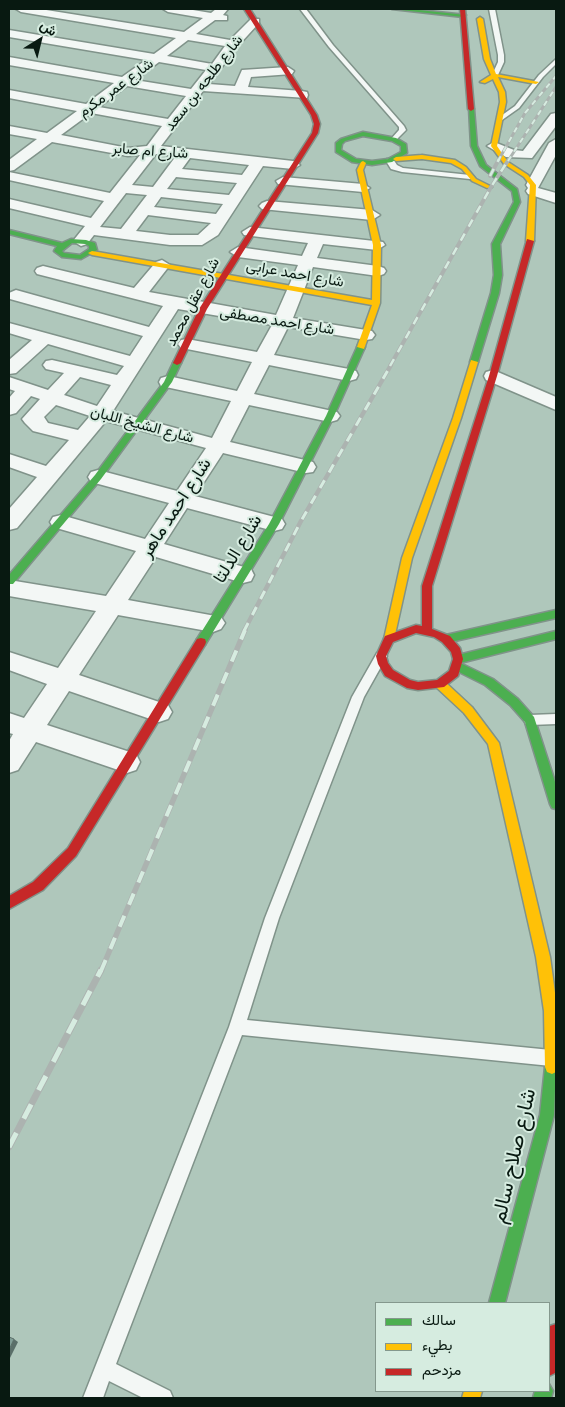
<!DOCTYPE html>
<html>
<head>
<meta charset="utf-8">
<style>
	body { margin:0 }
	#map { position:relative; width:565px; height:1407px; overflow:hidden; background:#afc7bb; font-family:"IBM Plex Serif",Vazirmatn,serif }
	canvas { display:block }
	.frame { position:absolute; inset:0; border:10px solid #081911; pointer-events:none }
	.legend { position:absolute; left:375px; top:1302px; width:175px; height:90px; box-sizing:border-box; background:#d6ece0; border:1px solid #84988d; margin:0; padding:6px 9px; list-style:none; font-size:15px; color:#081911 }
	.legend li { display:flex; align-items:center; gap:10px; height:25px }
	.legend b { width:25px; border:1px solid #84988d }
	.north { position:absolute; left:15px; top:15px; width:50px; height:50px; -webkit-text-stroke:4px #d6ece0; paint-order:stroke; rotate:36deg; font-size:14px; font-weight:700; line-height:20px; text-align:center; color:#081911 }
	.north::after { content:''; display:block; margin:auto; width:18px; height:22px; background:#081911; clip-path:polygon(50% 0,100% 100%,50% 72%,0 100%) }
</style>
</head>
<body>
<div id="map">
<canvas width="565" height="1407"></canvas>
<div class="frame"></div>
<ul class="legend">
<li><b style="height:6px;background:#4caf50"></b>سالك</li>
<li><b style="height:6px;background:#ffc107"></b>بطيء</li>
<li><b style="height:6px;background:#c62828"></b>مزدحم</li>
</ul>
<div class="north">ش</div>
</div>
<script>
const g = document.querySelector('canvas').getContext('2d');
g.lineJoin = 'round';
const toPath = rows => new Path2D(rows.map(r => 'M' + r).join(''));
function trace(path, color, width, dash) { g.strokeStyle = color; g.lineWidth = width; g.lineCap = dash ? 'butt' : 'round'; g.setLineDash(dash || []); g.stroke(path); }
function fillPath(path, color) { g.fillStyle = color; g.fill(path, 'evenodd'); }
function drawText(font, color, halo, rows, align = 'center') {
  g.font = font + ' "IBM Plex Serif",Vazirmatn,serif'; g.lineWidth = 4; g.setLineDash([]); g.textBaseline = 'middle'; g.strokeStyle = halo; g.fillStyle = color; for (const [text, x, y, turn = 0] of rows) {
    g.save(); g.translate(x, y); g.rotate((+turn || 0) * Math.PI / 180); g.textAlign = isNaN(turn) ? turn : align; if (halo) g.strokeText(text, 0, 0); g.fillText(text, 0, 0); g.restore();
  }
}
const lane = toPath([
	[300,9,306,9,333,45,404,126,406,130,396,140,391,139,399,130,399,127,329,47,300,9],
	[489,9,495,9,504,55,504,62,498,75,495,77,492,75,498,62,498,55,489,9],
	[556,59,556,64,543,77,519,108,502,120,498,120,498,118,515,106,539,75,556,59],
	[387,159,393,159,397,165,403,168,470,175,474,177,470,179,402,172,391,169,386,161,387,159],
	[381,652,387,656,364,697,279,918,247,1020,551,1050,556,1052,556,1064,551,1066,242,1035,116,1364,170,1391,173,1398,143,1398,109,1381,103,1398,83,1398,229,1027,265,918,352,697,377,653,381,652],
	[556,714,556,724,530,725,526,724,524,720,526,716,530,715,556,714]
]);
const street = toPath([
	[16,9,40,9,184,32,203,18,168,12,163,9,187,9,211,13,216,9,228,9,223,15,227,16,227,20,215,20,196,34,230,40,251,19,259,19,259,23,237,47,209,84,235,86,242,70,288,67,294,71,292,74,251,77,248,87,302,91,307,92,308,95,307,98,203,91,161,146,293,161,300,165,293,169,263,166,218,235,202,245,170,245,94,235,87,244,81,246,73,241,85,226,9,208,9,199,91,218,104,201,9,180,9,172,110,193,140,155,128,156,52,142,14,170,9,171,9,160,37,139,9,134,9,126,47,133,77,111,9,98,9,90,86,104,114,83,9,65,9,57,122,77,146,60,9,37,9,30,154,54,176,38,21,12,16,9],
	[188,40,225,46,212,64,167,56,188,40],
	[159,62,206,70,191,89,135,80,159,62],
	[127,86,186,96,168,119,99,107,127,86],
	[91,113,162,126,147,146,128,148,61,135,91,113],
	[156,154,176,156,153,187,132,185,156,154],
	[190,158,249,165,242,175,182,169,190,158],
	[176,177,237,183,229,195,167,189,176,177],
	[126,193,147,195,121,229,100,227,126,193],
	[161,197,223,204,216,214,154,207,161,197],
	[148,215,211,223,198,235,170,235,136,231,148,215],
	[556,113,556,126,532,158,506,157,487,146,494,142,514,150,523,151,551,114,556,113],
	[556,139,556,155,538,188,556,193,556,203,528,194,526,191,528,188,526,185,549,143,556,139],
	[283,177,363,184,370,188,363,192,278,184,276,181,283,177],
	[267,201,372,210,380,215,372,220,262,209,259,206,262,203,267,201],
	[250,227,383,242,385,245,377,250,323,244,317,258,378,266,384,268,386,271,384,274,378,276,313,267,293,318,372,331,375,335,372,339,366,340,288,327,274,355,349,369,356,371,358,375,356,379,349,381,269,365,254,394,337,412,340,416,337,420,330,422,249,405,230,442,313,462,316,467,313,472,306,473,223,453,195,496,282,519,285,524,282,529,274,531,187,508,164,544,251,569,254,575,251,581,243,583,156,557,128,600,221,617,225,623,221,629,213,632,118,615,79,675,168,705,172,712,168,719,159,722,69,691,47,725,136,754,140,762,136,770,127,773,36,742,18,770,9,773,9,741,13,734,9,733,9,713,24,718,47,684,9,670,9,652,58,668,96,611,9,596,9,580,106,596,136,551,53,527,50,522,53,517,61,515,145,539,169,503,91,482,88,477,91,472,98,470,177,491,206,448,106,421,17,528,9,530,9,509,37,477,9,467,9,454,46,466,69,440,33,431,25,423,22,419,40,399,31,396,16,413,9,415,9,398,15,391,9,389,9,377,48,390,64,373,46,369,43,365,46,361,52,360,117,375,124,366,48,344,16,373,9,374,9,360,32,340,9,333,9,323,130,356,143,336,10,299,9,293,16,290,149,327,163,306,37,274,35,271,37,268,43,266,134,288,156,262,162,260,170,265,149,292,276,315,298,265,238,257,230,252,238,247,302,256,308,243,244,235,242,232,250,227],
	[178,309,272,325,257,352,187,339,181,340,178,344,181,348,187,349,252,362,237,391,168,376,161,378,159,382,161,386,231,401,212,438,113,411,178,309],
	[80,377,111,385,97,406,64,395,80,377],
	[56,405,90,416,78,430,48,423,44,417,56,405],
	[493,370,556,397,556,410,486,380,484,376,486,372,493,370]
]);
const fast = toPath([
	[392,9,409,9,466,15,463,17,392,9],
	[469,108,474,109,477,146,486,165,517,189,520,202,500,244,502,275,499,293,478,362,474,364,470,362,491,293,494,275,492,244,514,202,512,191,480,166,471,146,469,108],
	[363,132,396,138,406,144,407,153,392,162,372,165,352,162,336,152,336,143,341,139,363,132],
	[363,136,392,141,401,146,401,152,388,159,372,161,356,159,341,150,342,144,345,141,363,136],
	[9,230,62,243,71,239,86,240,95,243,97,250,81,259,62,257,54,251,57,246,9,234,9,230],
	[72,243,85,244,89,246,89,249,80,255,64,253,62,251,72,243],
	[358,345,365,347,334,416,279,524,205,645,197,645,196,642,197,639,269,524,326,416,358,345],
	[174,361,181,363,172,382,101,479,13,584,9,584,9,575,95,475,164,382,174,361],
	[556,610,556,618,446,643,441,639,446,635,556,610],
	[556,631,556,639,460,663,493,679,518,699,534,717,556,785,556,809,552,808,550,804,525,722,510,705,485,685,453,669,452,666,456,662,453,659,454,656,556,631],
	[552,1060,556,1062,554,1115,505,1303,489,1303,540,1115,545,1067,547,1062,552,1060],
	[549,1384,553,1391,551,1398,533,1398,535,1391,549,1391,549,1384]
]);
const slow = toPath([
	[480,17,483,19,490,59,496,74,539,82,536,84,498,77,505,92,506,102,497,146,508,162,528,175,536,185,534,241,530,243,526,241,530,185,524,177,504,164,491,146,500,102,499,92,493,79,485,83,480,82,491,75,484,59,477,19,480,17],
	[422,155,455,160,466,167,476,179,492,187,487,188,472,181,462,169,451,163,422,159,396,161,393,159,396,157,422,155],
	[363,161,366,163,363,170,381,245,380,303,364,349,357,347,372,305,92,255,88,253,92,251,372,300,373,245,357,170,361,162,363,161],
	[471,360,478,362,461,418,412,558,394,639,389,643,384,639,402,558,453,418,471,360],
	[440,680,444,681,472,707,499,743,550,957,556,1000,556,1072,552,1074,547,1072,545,1067,544,1011,536,957,488,744,464,713,436,687,434,684,440,680],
	[464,1391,482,1391,480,1398,462,1398,464,1391]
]);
const jam = toPath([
	[244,9,250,9,317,115,320,124,318,133,207,309,181,363,177,365,173,363,199,309,312,133,314,124,311,115,244,9],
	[460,9,465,9,474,109,471,111,468,109,460,9],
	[527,239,534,241,497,376,432,586,432,629,450,636,460,648,463,659,458,676,444,687,418,690,407,688,385,676,378,664,376,656,385,636,416,625,422,626,422,586,489,376,527,239],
	[416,633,434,637,442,642,451,652,453,659,449,671,437,680,418,682,410,680,393,670,388,663,386,656,393,642,416,633],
	[201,638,205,639,206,642,205,645,76,856,43,890,9,909,9,896,33,882,68,848,197,639,201,638],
	[556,1324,556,1370,555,1373,549,1376,549,1329,550,1326,556,1324]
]);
const railFar4 = toPath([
	[498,161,525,113,556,76],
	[508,161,556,87]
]);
const railFar3 = toPath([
	[490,176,499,159],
	[390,366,491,187,509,159]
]);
const railFar2 = toPath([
	[244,631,301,521,391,365]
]);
const railFar1 = toPath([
	[101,971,245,630]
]);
const rail = toPath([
	[9,1147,101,970]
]);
const shadedWall = toPath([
	[14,1339,18,1342,9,1360,9,1350]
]);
const building = toPath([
	[9,1337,14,1339,9,1350,9,1337]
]);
const farStreetnames = [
	["شارع طلحه بن سعد",204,83,-52],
	["شارع عمر مكرم",116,88,-36],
	["شارع ام صابر",150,151,4],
	["شارع احمد عرابى",295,274,10],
	["شارع عقل محمد",193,302,-62],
	["شارع احمد مصطفى",277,321,9],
	["شارع الشيخ اللبان",142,425,15]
];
const streetNames = [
	["شارع احمد ماهر",176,508,-57],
	["شارع الدلتا",238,549,-59]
];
const nearStreetnames = [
	["شارع صلاح سالم",514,1156,-77]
];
trace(lane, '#80938a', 3);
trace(street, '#80938a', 3);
trace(fast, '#80938a', 3);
trace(slow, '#80938a', 3);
trace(jam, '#80938a', 3);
fillPath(lane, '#f3f7f5');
fillPath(street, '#f3f7f5');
fillPath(fast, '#4caf50');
fillPath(slow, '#ffc107');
fillPath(jam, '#c62828');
trace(railFar4, '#acb3b0', 3);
trace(railFar3, '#acb3b0', 4);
trace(railFar2, '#acb3b0', 4.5);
trace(railFar1, '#acb3b0', 5.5);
trace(rail, '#acb3b0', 7);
trace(railFar4, '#d6ece0', 2, [5.5]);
trace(railFar3, '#d6ece0', 2.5, [8]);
trace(railFar2, '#d6ece0', 3, [9]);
trace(railFar1, '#d6ece0', 4, [12]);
trace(rail, '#d6ece0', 5, [16]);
fillPath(shadedWall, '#5a6f69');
fillPath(building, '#809e96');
trace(building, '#5a6f69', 1);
drawText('15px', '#081911', '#d6ece0', farStreetnames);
drawText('18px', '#081911', '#d6ece0', streetNames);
drawText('21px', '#081911', '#d6ece0', nearStreetnames);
</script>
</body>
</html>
